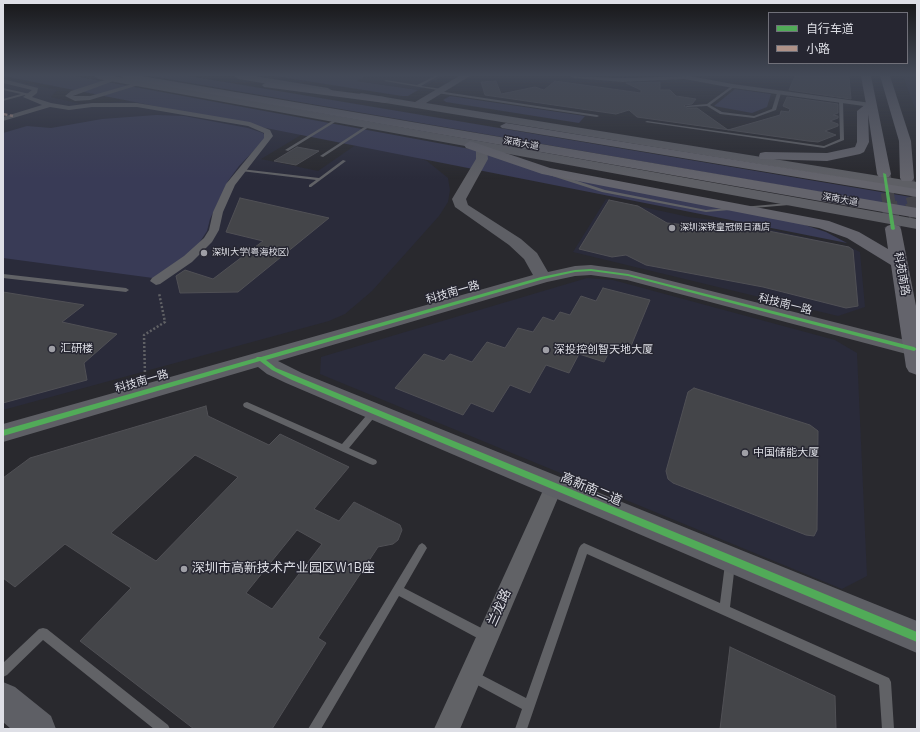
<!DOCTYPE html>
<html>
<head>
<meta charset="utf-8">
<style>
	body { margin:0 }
	#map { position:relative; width:920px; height:732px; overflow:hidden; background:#29292e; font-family:"Titillium Web","Noto Sans SC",sans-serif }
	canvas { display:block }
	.frame { position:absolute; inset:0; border:4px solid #dedfe6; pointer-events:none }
	.legend { position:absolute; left:768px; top:12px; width:140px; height:52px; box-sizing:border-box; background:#262631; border:1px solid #707079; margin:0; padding:5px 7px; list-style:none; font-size:12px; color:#dedfe6 }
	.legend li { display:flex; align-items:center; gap:8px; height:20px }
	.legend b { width:20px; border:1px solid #707079 }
</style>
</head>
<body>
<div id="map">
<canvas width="920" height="732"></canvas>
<div class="frame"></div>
<ul class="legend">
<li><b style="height:5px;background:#51ab58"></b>自行车道</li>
<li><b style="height:5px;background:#af9288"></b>小路</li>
</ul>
</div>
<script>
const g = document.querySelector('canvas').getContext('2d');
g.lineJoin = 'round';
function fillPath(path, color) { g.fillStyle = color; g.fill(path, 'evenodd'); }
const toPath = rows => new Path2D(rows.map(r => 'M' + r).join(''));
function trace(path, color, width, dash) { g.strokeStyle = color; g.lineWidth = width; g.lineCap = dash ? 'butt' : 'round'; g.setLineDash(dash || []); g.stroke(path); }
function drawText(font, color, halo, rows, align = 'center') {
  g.font = font + ' "Titillium Web","Noto Sans SC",sans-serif'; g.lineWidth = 3; g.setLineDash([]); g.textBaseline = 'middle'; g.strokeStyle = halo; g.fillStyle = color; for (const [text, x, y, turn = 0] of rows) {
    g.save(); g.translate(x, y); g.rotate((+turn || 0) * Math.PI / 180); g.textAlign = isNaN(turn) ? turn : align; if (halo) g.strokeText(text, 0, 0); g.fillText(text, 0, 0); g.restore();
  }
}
const built = toPath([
	[366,76,444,76,418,90,356,81],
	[903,76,917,76,917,110,914,106],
	[3,78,57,90,51,97,81,104,131,101,306,132,261,159,318,171,360,142,410,154,427,161,448,178,450,190,448,202,439,216,372,291,345,314,329,321,3,410],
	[606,199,689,217,745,224,850,247,860,252,865,307,838,316,573,252],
	[587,278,613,280,835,340,857,353,867,576,842,589,320,374,321,357]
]);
const green = toPath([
	[3,76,75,76,481,151,537,169,796,222,826,232,847,243],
	[150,76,189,76,917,198,917,209],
	[274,76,366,76,357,81,418,90,408,96,402,96],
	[735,89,771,94,767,107,752,113,714,106],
	[450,96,585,116,579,123,446,102,443,100],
	[156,115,184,116,248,128,263,133,265,136,264,140,239,166,228,181,210,219,207,231,192,254,153,278,3,258,3,133,27,126,51,128,102,119]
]);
const building = toPath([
	[795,76,849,76,851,99,789,90,795,76],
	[496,81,501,94,535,87,544,90,555,81,641,93,641,90,626,83,660,82,660,90,670,90,676,96,696,99,692,104,685,105,684,106,687,108,697,108,728,130,780,115,781,111,789,112,790,109,783,106,787,97,838,104,838,113,833,115,838,116,838,118,830,121,838,124,838,126,825,131,836,135,818,142,808,141,637,117,629,110,616,114,485,95,481,82,496,81],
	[297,147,319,151,296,165,274,161,297,147],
	[240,198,329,218,238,292,180,293,176,276,185,270,213,279,263,241,226,232,240,198],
	[609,200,638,206,667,223,706,227,728,223,849,247,853,250,858,306,846,308,763,287,646,265,626,255,612,257,579,249,609,200],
	[603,288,650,300,629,351,612,346,604,362,579,354,569,373,546,365,530,393,510,385,493,412,471,403,463,415,395,388,424,354,444,361,450,354,472,362,487,342,505,348,518,328,533,332,543,317,554,321,560,312,570,315,581,296,596,301,603,288],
	[3,292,84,305,62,322,117,334,84,363,87,380,3,403,3,292],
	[694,388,810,425,818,431,817,530,814,536,806,535,673,483,668,479,666,471,688,392,694,388],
	[206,406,208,416,269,445,280,434,349,467,314,509,339,521,354,502,400,525,402,530,398,540,393,544,378,547,318,638,326,643,272,729,194,729,80,641,131,588,65,544,15,587,3,578,3,478,30,458,206,406],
	[195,455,238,477,156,561,111,533,195,455],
	[297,530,322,544,272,609,246,593,297,530],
	[730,647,835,696,836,729,720,729,730,647]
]);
const primaryTunnelFar1 = toPath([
	[884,174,889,203],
	[907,178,914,203]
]);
const primaryTunnel = toPath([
	[889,202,893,229],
	[913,202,917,216]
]);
const path = toPath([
	[145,376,144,335,165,322,159,293]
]);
const lane = toPath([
	[435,76,438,76,421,86,442,89,443,91,384,81,386,80,417,85,435,76],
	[733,85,734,87,710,105,722,112,754,116,772,109,777,93,779,92,781,93,776,110,754,118,720,114,707,106,687,107,685,106,707,104,733,85],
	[3,88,30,94,32,95,30,96,25,95,3,101,3,99,21,94,3,90,3,88],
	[438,91,597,115,599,116,597,117,437,93,438,91],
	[841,100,843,101,844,140,824,148,645,122,647,121,824,146,840,139,839,101,841,100],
	[337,118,340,119,288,151,285,150,337,118],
	[369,124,372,125,323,157,320,156,369,124],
	[343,160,346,161,311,187,309,187,309,185,316,180,241,171,239,170,241,169,319,178,343,160],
	[549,173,553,173,605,190,706,210,789,203,791,204,789,205,706,212,602,192,549,175,549,173],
	[3,274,126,288,129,290,126,292,3,278,3,274],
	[247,402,342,444,371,410,377,410,378,412,377,414,349,448,376,460,377,462,376,464,373,465,370,464,244,407,243,405,244,403,247,402],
	[422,543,425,545,427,548,404,588,489,632,490,636,489,640,485,641,481,640,399,596,321,729,308,729,419,545,422,543],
	[584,543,720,603,725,564,727,561,730,559,733,561,735,564,730,607,889,678,891,682,894,729,882,729,879,685,587,554,527,729,515,729,522,709,468,680,466,676,468,672,472,670,526,698,579,548,581,545,584,543],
	[43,628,47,629,168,725,170,729,154,729,43,640,7,675,3,677,3,663,39,629,43,628]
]);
const street = toPath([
	[570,76,623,78,690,76,733,84,871,103,875,105,871,107,733,88,684,79,623,82,573,78,570,76],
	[114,77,116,78,116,80,73,96,90,96,139,82,142,84,90,100,75,101,65,96,71,91,114,77],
	[3,79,38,88,37,93,32,97,51,103,69,106,92,103,137,103,250,122,270,130,273,136,235,185,223,212,219,230,212,242,192,262,160,284,156,285,150,281,152,278,184,256,204,238,209,230,213,212,226,184,264,138,264,133,248,126,137,107,92,107,69,110,50,107,3,121,3,117,42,105,23,97,32,90,3,83,3,79],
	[554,478,561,480,563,486,460,729,434,729,545,486,547,480,554,478]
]);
const secondary = toPath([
	[94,76,114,76,917,219,917,229,487,150,488,159,466,199,468,205,521,239,537,253,548,272,575,266,591,265,628,270,917,343,917,355,914,356,627,280,591,275,575,276,547,282,278,361,302,373,917,621,917,653,286,383,267,374,258,367,3,442,3,424,533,275,524,259,509,245,455,207,452,199,476,159,476,148,98,79,94,76],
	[234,76,255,76,328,88,333,91,328,94,238,79,234,76],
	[459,76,470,76,426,103,917,182,917,190,361,99,356,96,361,93,415,102,459,76],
	[3,682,15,687,51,716,56,729,11,729,3,722,3,682]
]);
const primary = toPath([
	[120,76,142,76,917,208,917,218,125,79,120,76],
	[861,76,871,76,891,174,889,177,879,177,877,174,868,114,869,142,864,152,860,154,827,161,760,159,759,156,760,153,765,152,827,153,855,147,857,142,857,111,866,104,861,76],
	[880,76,890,76,911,141,914,178,912,181,902,181,900,178,899,141,880,76],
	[267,82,385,97,390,100,385,103,264,87,262,85,267,82],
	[506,123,917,189,917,197,502,128,500,126,506,123],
	[470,141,550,168,829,221,859,232,888,249,885,229,887,226,893,224,899,226,901,229,917,311,917,375,909,372,906,367,891,265,847,238,819,228,542,174,466,148,464,145,470,141]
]);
const quiet = toPath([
	[3,114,13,116]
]);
const cycleway = toPath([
	[883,173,886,174,895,229,893,230,891,229,883,173],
	[591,269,628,274,914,347,917,349,914,351,628,276,591,271,575,272,544,279,266,360,276,368,296,376,917,632,917,642,292,380,272,370,260,361,3,436,3,430,256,358,257,357,261,357,541,277,575,270,591,269]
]);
const markers = [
	[672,228,4,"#9f9fa6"],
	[204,253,4,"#9f9fa6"],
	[52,349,4,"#9f9fa6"],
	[546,350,4,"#9f9fa6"],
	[745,453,4,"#9f9fa6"],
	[184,569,4,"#9f9fa6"]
];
const farStreetnames = [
	["深南大道",521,144,10],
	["深南大道",840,200,10]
];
const farPoinames = [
	["深圳深铁皇冠假日酒店",680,228],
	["深圳大学(粤海校区)",212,253]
];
const streetNames = [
	["科苑南路",901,274,80],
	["科技南一路",453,293,-16],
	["科技南一路",785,305,14],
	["科技南一路",142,382,-16]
];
const poiNames = [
	["汇研楼",60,349],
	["深投控创智天地大厦",554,350],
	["中国储能大厦",753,453]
];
const nearStreetnames = [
	["高新南二道",591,490,23],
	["兰龙路",500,608,-66]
];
const nearPoinames = [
	["深圳市高新技术产业园区W1B座",192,569]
];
fillPath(built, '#2a2b3a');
fillPath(green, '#393b56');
fillPath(building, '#444549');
trace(building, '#505055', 1);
trace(primaryTunnelFar1, '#44444a', 13, [13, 6]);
trace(primaryTunnel, '#44444a', 16, [16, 8]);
trace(path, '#606165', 2.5, [2, 2]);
fillPath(lane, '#616266');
fillPath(street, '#616266');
fillPath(secondary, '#5e5f65');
fillPath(primary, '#64646c');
trace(quiet, '#af9288', 2.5, [4.5, 2.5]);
fillPath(cycleway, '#51ab58');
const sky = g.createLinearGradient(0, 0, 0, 179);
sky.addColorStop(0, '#171719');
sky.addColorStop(0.42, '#434957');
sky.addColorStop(1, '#43495700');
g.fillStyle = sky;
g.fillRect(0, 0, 920, 179);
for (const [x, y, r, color] of markers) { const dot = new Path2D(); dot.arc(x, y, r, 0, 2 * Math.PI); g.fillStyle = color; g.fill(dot); trace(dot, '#262631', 1.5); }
drawText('9px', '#dedfe6', '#262631', farStreetnames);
drawText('9px', '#dedfe6', '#262631', farPoinames, 'left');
drawText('11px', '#dedfe6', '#262631', streetNames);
drawText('11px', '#dedfe6', '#262631', poiNames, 'left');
drawText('13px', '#dedfe6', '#262631', nearStreetnames);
drawText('13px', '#dedfe6', '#262631', nearPoinames, 'left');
</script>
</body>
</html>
